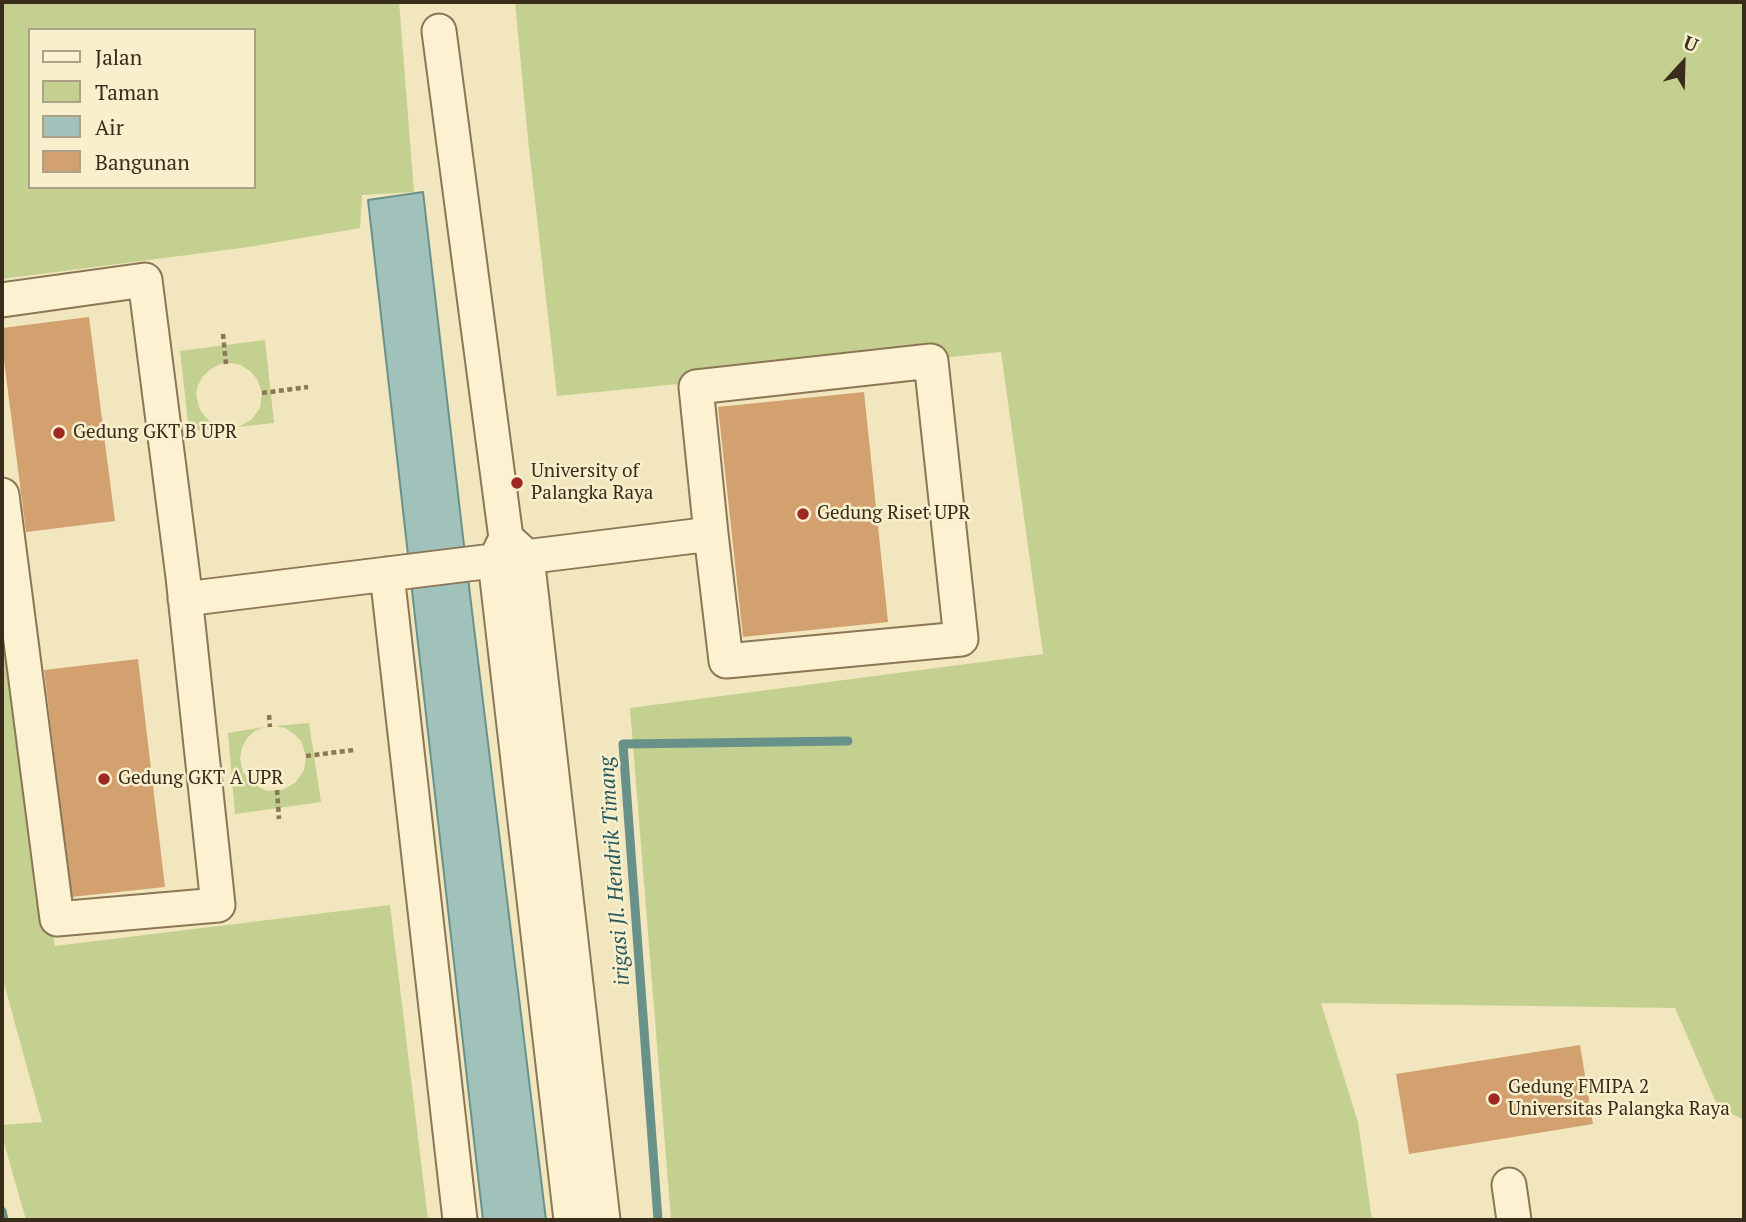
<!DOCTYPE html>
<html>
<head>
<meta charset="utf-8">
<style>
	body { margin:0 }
	#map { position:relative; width:1746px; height:1222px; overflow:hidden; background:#f1e6bd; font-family:"PT Serif",serif }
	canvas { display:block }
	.frame { position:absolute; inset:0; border:4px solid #392c1b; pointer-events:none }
	.legend { position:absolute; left:28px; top:28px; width:228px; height:161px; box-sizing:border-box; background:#f8efcd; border:2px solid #aca186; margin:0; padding:9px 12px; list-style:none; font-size:21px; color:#392c1b }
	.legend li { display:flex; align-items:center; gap:14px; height:35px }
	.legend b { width:35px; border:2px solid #aca186 }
	.north { position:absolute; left:1648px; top:28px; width:70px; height:70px; -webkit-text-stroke:5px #f8efcd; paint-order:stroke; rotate:22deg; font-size:19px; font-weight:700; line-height:28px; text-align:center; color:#392c1b }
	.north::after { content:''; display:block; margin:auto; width:24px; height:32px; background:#392c1b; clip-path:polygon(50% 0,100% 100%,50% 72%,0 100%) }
</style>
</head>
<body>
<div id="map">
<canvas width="1746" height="1222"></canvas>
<div class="frame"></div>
<ul class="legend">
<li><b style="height:9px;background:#fcf2d1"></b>Jalan</li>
<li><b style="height:19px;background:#c4d090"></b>Taman</li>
<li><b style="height:19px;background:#a1c2bb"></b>Air</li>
<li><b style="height:19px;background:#d3a070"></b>Bangunan</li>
</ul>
<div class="north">U</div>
</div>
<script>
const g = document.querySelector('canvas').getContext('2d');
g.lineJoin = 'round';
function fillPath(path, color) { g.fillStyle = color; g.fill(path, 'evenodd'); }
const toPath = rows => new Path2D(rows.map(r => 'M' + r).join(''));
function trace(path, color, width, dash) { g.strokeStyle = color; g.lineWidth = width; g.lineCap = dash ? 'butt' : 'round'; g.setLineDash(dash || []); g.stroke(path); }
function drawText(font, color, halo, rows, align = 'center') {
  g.font = font + ' "PT Serif",serif'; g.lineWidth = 5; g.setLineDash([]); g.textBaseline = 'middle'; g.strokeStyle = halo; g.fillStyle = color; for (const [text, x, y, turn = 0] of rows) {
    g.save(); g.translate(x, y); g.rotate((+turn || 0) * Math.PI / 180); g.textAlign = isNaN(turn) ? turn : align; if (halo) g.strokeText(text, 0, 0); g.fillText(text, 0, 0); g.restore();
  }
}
const green = toPath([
	[2,2,399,2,414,192,362,195,360,228,249,247,2,279],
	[30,30,254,30,254,187,30,187],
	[515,2,1744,2,1744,1120,1718,1107,1675,1008,1321,1003,1358,1122,1372,1220,671,1220,630,708,1043,654,1001,352,557,396,528,139],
	[265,340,274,423,238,427,251,420,260,408,262,393,257,379,250,371,241,365,231,363,220,364,211,369,203,376,198,385,196,395,200,410,209,421,222,428,189,431,180,351],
	[2,630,55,946,390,905,428,1220,26,1220,2,1136,2,1125,42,1122,2,976],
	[309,723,321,802,235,814,228,733,264,727,255,731,247,738,242,748,240,758,243,772,253,784,267,791,282,790,295,783,304,770,306,756,301,741,294,734,285,728,275,726]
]);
const water = toPath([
	[423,192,463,537,546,1220,483,1220,368,200,423,192]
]);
const stream = toPath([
	[2,1211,4,1220],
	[658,1220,623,744,848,741]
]);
const building = toPath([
	[89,317,115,521,26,532,2,345,2,328],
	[864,392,888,622,743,637,718,407],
	[138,659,165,887,71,897,44,670],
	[1580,1045,1593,1124,1409,1154,1396,1074]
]);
const path = toPath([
	[223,334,226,364],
	[262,393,308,387],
	[233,428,234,437],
	[269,715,270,727],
	[306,756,354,750],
	[277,790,279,819]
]);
const minor = toPath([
	[439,31,506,538,495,561,571,1220],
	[2,300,145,280,183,577,218,905,57,919,2,495],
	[931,361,961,639,726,661,711,534,696,387,931,361],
	[506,538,527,557,603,1220],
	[387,574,460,1220],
	[185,599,711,534],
	[1509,1185,1514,1220]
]);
const markers = [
	[59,433,7,"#9f2820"],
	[517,483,7,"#9f2820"],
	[803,514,7,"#9f2820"],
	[104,779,7,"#9f2820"],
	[1494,1099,7,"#9f2820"]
];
const poiNames = [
	["Gedung GKT B UPR",73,433],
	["University of",531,472],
	["Palangka Raya",531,494],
	["Gedung Riset UPR",817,514],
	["Gedung GKT A UPR",118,779],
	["Gedung FMIPA 2",1508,1088],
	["Universitas Palangka Raya",1508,1110]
];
const waterNames = [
	["irigasi Jl. Hendrik Timang",615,871,-94]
];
fillPath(green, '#c4d090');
fillPath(water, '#a1c2bb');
trace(water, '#68918a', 2);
trace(stream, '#68918a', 9);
fillPath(building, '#d3a070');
trace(minor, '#8b7655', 37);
trace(path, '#8b7655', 4.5, [5, 3.5]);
trace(minor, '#fcf2d1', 33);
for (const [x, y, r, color] of markers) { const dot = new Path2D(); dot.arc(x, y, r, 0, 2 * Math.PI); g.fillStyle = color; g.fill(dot); trace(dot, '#f8efcd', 2.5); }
drawText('19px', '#392c1b', '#f8efcd', poiNames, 'left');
drawText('italic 21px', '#29595a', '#f8efcd', waterNames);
</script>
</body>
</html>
